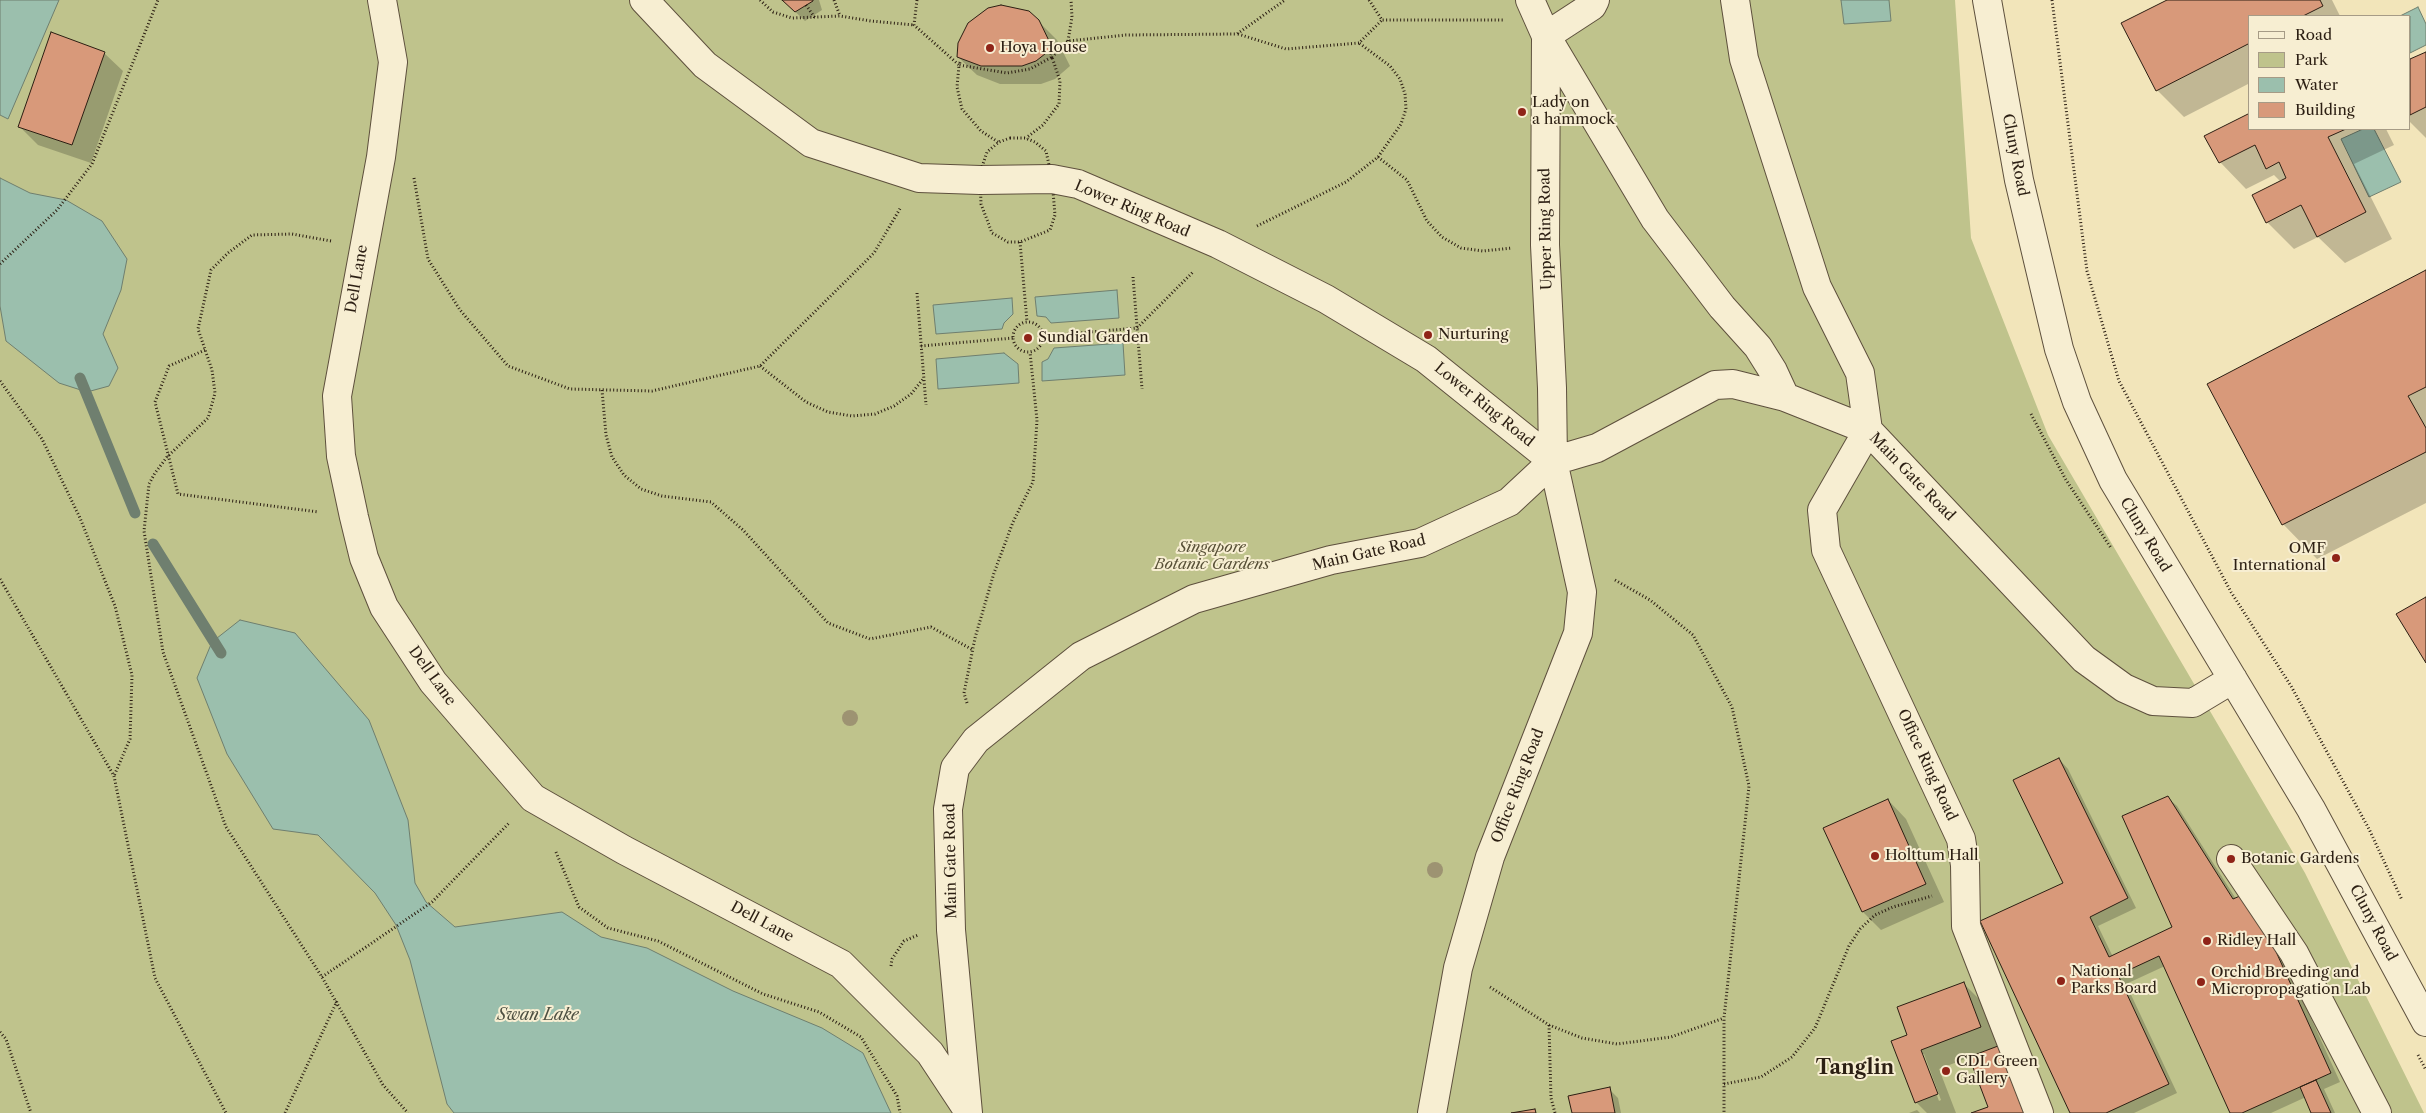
<!DOCTYPE html>
<html>
<head>
<meta charset="utf-8">
<style>
	body { margin:0 }
	#map { position:relative; width:2426px; height:1113px; overflow:hidden; background:#f2e5ba; font-family:"Libre Caslon Text",serif }
	canvas { display:block }
	.legend { position:absolute; left:2248px; top:15px; width:162px; height:115px; box-sizing:border-box; background:#f7eed2; border:1px solid #a69b86; margin:0; padding:6px 9px; list-style:none; font-size:15px; color:#2c1f13 }
	.legend li { display:flex; align-items:center; gap:10px; height:25px }
	.legend b { width:25px; border:1px solid #a69b86 }
</style>
</head>
<body>
<div id="map">
<canvas width="2426" height="1113"></canvas>
<ul class="legend">
<li><b style="height:6px;background:#f7eed2"></b>Road</li>
<li><b style="height:14px;background:#bfc38c"></b>Park</li>
<li><b style="height:14px;background:#9bbfad"></b>Water</li>
<li><b style="height:14px;background:#d8997a"></b>Building</li>
</ul>
</div>
<script>
const g = document.querySelector('canvas').getContext('2d');
g.lineJoin = 'round';
function fillPath(path, color) { g.fillStyle = color; g.fill(path, 'evenodd'); }
const toPath = rows => new Path2D(rows.map(r => 'M' + r).join(''));
function trace(path, color, width, dash) { g.strokeStyle = color; g.lineWidth = width; g.lineCap = dash ? 'butt' : 'round'; g.setLineDash(dash || []); g.stroke(path); }
function drawText(font, color, halo, rows, align = 'center') {
  g.font = font + ' "Libre Caslon Text",serif'; g.lineWidth = 4; g.setLineDash([]); g.textBaseline = 'middle'; g.strokeStyle = halo; g.fillStyle = color; for (const [text, x, y, turn = 0] of rows) {
    g.save(); g.translate(x, y); g.rotate((+turn || 0) * Math.PI / 180); g.textAlign = isNaN(turn) ? turn : align; if (halo) g.strokeText(text, 0, 0); g.fillText(text, 0, 0); g.restore();
  }
}
const green = toPath([
	[0,0,1955,0,1971,238,2048,435,2305,873,2424,1113,0,1113]
]);
const water = toPath([
	[0,0,59,0,8,119,0,115,0,0],
	[1841,0,1889,0,1891,21,1844,24,1841,0],
	[2418,7,2426,24,2426,45,2410,53,2410,16,2400,16,2418,7],
	[2363,129,2374,129,2401,182,2369,197,2341,139,2363,129],
	[0,178,30,193,66,200,102,221,127,259,121,290,103,334,118,368,109,386,87,392,59,383,6,341,0,306,0,178],
	[1117,290,1119,318,1051,323,1046,317,1037,316,1035,297,1117,290],
	[1012,298,1013,314,1004,323,1002,329,936,334,933,305,1012,298],
	[1123,343,1125,375,1042,381,1042,362,1048,359,1054,348,1123,343],
	[1004,353,1018,364,1019,383,938,389,936,359,1004,353],
	[240,620,295,633,369,720,408,820,415,883,426,902,455,927,562,912,601,937,647,948,733,991,822,1028,863,1053,891,1113,454,1113,447,1104,410,960,396,925,375,893,318,835,273,829,227,754,197,678,212,642,240,620]
]);
const shadow = toPath([
	[783,0,819,0,822,10,805,21],
	[2169,0,2332,0,2340,16,2250,16,2250,83,2184,117,2157,90],
	[1038,21,1057,40,1070,66,1055,79,1041,84,1000,84,977,75,958,57],
	[104,53,123,71,91,163,38,145,19,126],
	[2426,53,2426,138,2410,122,2410,60],
	[2250,129,2386,129,2394,145,2354,164,2392,239,2345,263,2318,237,2294,249,2267,222,2281,182,2274,175,2246,189,2220,162],
	[2426,271,2426,503,2317,559,2283,524],
	[2059,759,2068,769,2136,908,2098,926,2113,957,2174,927,2167,797,2177,806,2236,899,2258,902,2340,1082,2324,1089,2335,1113,2313,1113,2306,1097,2271,1113,2231,1113,2165,966,2126,984,2177,1093,2134,1113,2072,1113],
	[1888,800,1906,819,1944,902,1881,930,1863,912,1825,829],
	[1963,983,1982,1002,1999,1046,1996,1047,2016,1066,2034,1113,1975,1113,1990,1107,1970,1057,1939,1069,1956,1113,1927,1113,1916,1102,1909,1036],
	[1921,1054,1924,1054,1941,1100,1939,1101],
	[1609,1089,1618,1098,1621,1113,1573,1113],
	[1917,1110,1920,1113,1909,1113]
]);
const stream = toPath([
	[80,378,135,513],
	[153,544,221,653]
]);
const building = toPath([
	[782,0,813,0,813,1,795,12,782,0],
	[2167,0,2320,0,2323,6,2303,16,2250,16,2250,43,2156,91,2121,23,2167,0],
	[1001,5,1029,11,1039,20,1052,47,1050,50,1036,61,1022,66,981,66,957,57,958,43,968,23,988,8,1001,5],
	[51,32,105,52,72,145,18,127,51,32],
	[2426,52,2426,107,2410,115,2410,59,2426,52],
	[2250,113,2250,129,2346,129,2328,137,2366,212,2317,237,2301,205,2266,223,2252,195,2286,178,2279,162,2266,169,2255,145,2219,163,2204,136,2250,113],
	[2426,270,2426,387,2408,396,2426,428,2426,452,2282,525,2207,384,2426,270],
	[2426,597,2426,663,2396,614,2426,597],
	[2059,758,2128,898,2090,917,2109,957,2172,927,2122,816,2168,796,2233,899,2249,892,2331,1073,2242,1113,2230,1113,2159,956,2118,975,2169,1084,2106,1113,2070,1113,1980,921,2063,883,2013,780,2059,758],
	[1888,799,1926,884,1862,912,1823,828,1888,799],
	[1964,982,1981,1027,1921,1050,1938,1094,1915,1103,1891,1041,1907,1035,1897,1007,1964,982],
	[1998,1046,2024,1113,1971,1113,1988,1107,1969,1057,1998,1046],
	[2316,1080,2331,1113,2311,1113,2300,1087,2316,1080],
	[1610,1087,1615,1113,1572,1113,1568,1096,1610,1087],
	[1535,1109,1536,1113,1511,1113,1535,1109]
]);
const path = toPath([
	[760,0,773,12,792,18,840,16,871,21,914,25],
	[834,0,840,16],
	[917,0,914,25,959,65,961,60],
	[1369,0,1382,20,1503,20],
	[2052,0,2087,271,2119,381,2231,592,2291,686,2369,829,2402,900],
	[806,5,815,18],
	[1238,34,1286,49,1359,43,1382,20],
	[1068,41,1072,17,1071,0],
	[1050,50,1052,57,1068,41,1126,35,1237,34,1285,0],
	[1010,138,1025,138,1035,142,1046,151,1052,179,1055,215,1050,230,1020,242,1008,242,992,233,981,204,980,173,987,152,999,142,1010,138],
	[998,142,981,131,962,109,957,87,959,65,1007,73,1030,69,1052,57,1060,81,1059,104,1043,125,1026,138],
	[1378,157,1407,180,1427,221,1442,237,1461,248,1483,251,1512,248],
	[414,178,428,259,460,310,508,366,570,389,652,391,760,366,874,253,901,207],
	[1257,226,1346,182,1378,157,1401,124,1406,109,1405,94,1400,79,1390,66,1359,43],
	[331,241,292,234,252,235,228,253,211,270,198,329,212,370,215,393,208,418,167,457,155,473,149,484,144,531,163,652,226,827,322,977,383,1085,408,1113],
	[1020,242,1027,322],
	[0,264,57,210,92,164,158,0],
	[1133,277,1142,389],
	[917,293,926,405],
	'1013 337a15 15 0 1 1 30 0a15 15 0 1 1-30 0Z',
	[1043,336,1137,328,1194,271],
	[921,346,1013,338],
	[205,350,169,366,155,402,178,494,319,512],
	[760,366,806,402,828,412,852,416,875,414,894,406,911,394,924,378],
	[0,381,42,439,80,518,115,606,132,675,130,739,114,776],
	[602,390,606,435,612,457,624,475,641,489,662,496,711,502,743,530,828,623,870,639,931,627,973,650],
	[2031,414,2066,480,2111,548],
	[0,579,114,776,155,978,226,1113],
	[1615,580,1650,600,1693,635,1732,707,1749,786,1724,1018,1724,1113],
	[967,703,964,693,975,638,994,573,1013,522,1033,482,1037,420,1030,352],
	[556,852,579,907,608,928,658,941,763,994,819,1012,861,1037,897,1096,900,1113],
	[891,966,892,959,904,941,918,935],
	[322,977,432,902,510,822],
	[1490,987,1549,1025,1582,1038,1617,1044,1671,1037,1724,1018],
	[1549,1025,1551,1098,1555,1113],
	[0,1032,6,1039,31,1113],
	[2418,1055,2426,1070],
	[1724,1084,1761,1077,1792,1057,1815,1028,1849,946,1860,929,1875,915,1893,907,1932,896],
	[285,1113,337,1001]
]);
const minor = toPath([
	[382,0,393,62,381,157,337,396,341,456,354,517,364,558,384,607,433,682,533,798,624,850,841,964,930,1053,965,1106],
	[644,0,705,65,811,143,919,178,980,180,1052,179,1078,184,1218,244,1326,299,1426,359,1553,461],
	[1735,0,1744,59,1817,287,1860,373,1868,430],
	[1987,0,2019,180,2059,349,2077,402,2113,480,2311,809,2426,1022],
	[1546,36,1655,219,1722,307,1758,347,1773,371,1785,397],
	[1546,36,1592,6,1595,0],
	[1868,430,1822,510,1826,550,1961,839,1965,865,1966,926,2039,1113],
	[2231,859,2294,953,2377,1113],
	[968,1113,951,930,948,809,955,768,976,740,1081,656,1194,599,1331,560,1420,543,1509,502,1553,461,1597,448,1715,385,1733,384,1785,397,1868,430,2084,659,2124,688,2153,701,2193,703,2233,679],
	[1432,1113,1458,968,1490,857,1578,633,1582,592,1553,461,1552,388,1545,245,1546,36,1530,0]
]);
const trees = [
	[850,718],
	[1435,870]
];
const markers = [
	[990,48,5,"#8f2418"],
	[1522,112,5,"#8f2418"],
	[1428,335,5,"#8f2418"],
	[1028,338,5,"#8f2418"],
	[2336,558,5,"#8f2418"],
	[1875,856,5,"#8f2418"],
	[2231,859,5,"#8f2418"],
	[2207,941,5,"#8f2418"],
	[2061,981,5,"#8f2418"],
	[2201,982,5,"#8f2418"],
	[1946,1071,5,"#8f2418"]
];
const poiNames = [
	["Hoya House",1000,48],
	["Lady on",1532,103],
	["a hammock",1532,120],
	["Nurturing",1438,335],
	["Sundial Garden",1038,338],
	["OMF",2326,549,"right"],
	["International",2326,566,"right"],
	["Holttum Hall",1885,856],
	["Botanic Gardens",2241,859],
	["Ridley Hall",2217,941],
	["National",2071,972],
	["Parks Board",2071,989],
	["Orchid Breeding and",2211,973],
	["Micropropagation Lab",2211,990],
	["CDL Green",1956,1062],
	["Gallery",1956,1079]
];
const streetNames = [
	["Cluny Road",2015,155,79],
	["Lower Ring Road",1132,209,23],
	["Upper Ring Road",1546,229,-91],
	["Dell Lane",357,279,-80],
	["Lower Ring Road",1484,405,39],
	["Main Gate Road",1912,477,46],
	["Cluny Road",2145,535,59],
	["Main Gate Road",1369,553,-13],
	["Dell Lane",432,676,54],
	["Office Ring Road",1927,765,65],
	["Office Ring Road",1518,786,-69],
	["Main Gate Road",951,861,-91],
	["Dell Lane",762,922,28],
	["Cluny Road",2373,923,62]
];
const parkNames = [
	["Singapore",1212,548],
	["Botanic Gardens",1212,565]
];
const waterNames = [
	["Swan Lake",538,1015]
];
const districtNames = [
	["Tanglin",1855,1068]
];
fillPath(green, '#bfc38c');
fillPath(water, '#9bbfad');
trace(water, '#6f7f6f', 1);
fillPath(shadow, '#0003');
trace(stream, '#6f7f6f', 11);
fillPath(building, '#d8997a');
trace(building, '#2c1f13', 1);
trace(minor, '#5e503d', 30);
trace(path, '#2c1f13', 3, [1, 2.5]);
trace(minor, '#f7eed2', 28);
g.fillStyle = '#9d9372';
for (const [x, y] of trees) { g.beginPath(); g.arc(x, y, 8, 0, 2 * Math.PI); g.fill(); }
for (const [x, y, r, color] of markers) { const dot = new Path2D(); dot.arc(x, y, r, 0, 2 * Math.PI); g.fillStyle = color; g.fill(dot); trace(dot, '#f7eed2', 2); }
drawText('15px', '#2c1f13', '#f7eed2', poiNames, 'left');
drawText('15px', '#2c1f13', '#f7eed2', streetNames);
drawText('italic 15px', '#585037', '#f7eed2', parkNames);
drawText('italic 16px', '#4d4f41', '#f7eed2', waterNames);
drawText('bold 20px', '#2c1f13', '#f7eed2', districtNames);
</script>
</body>
</html>
